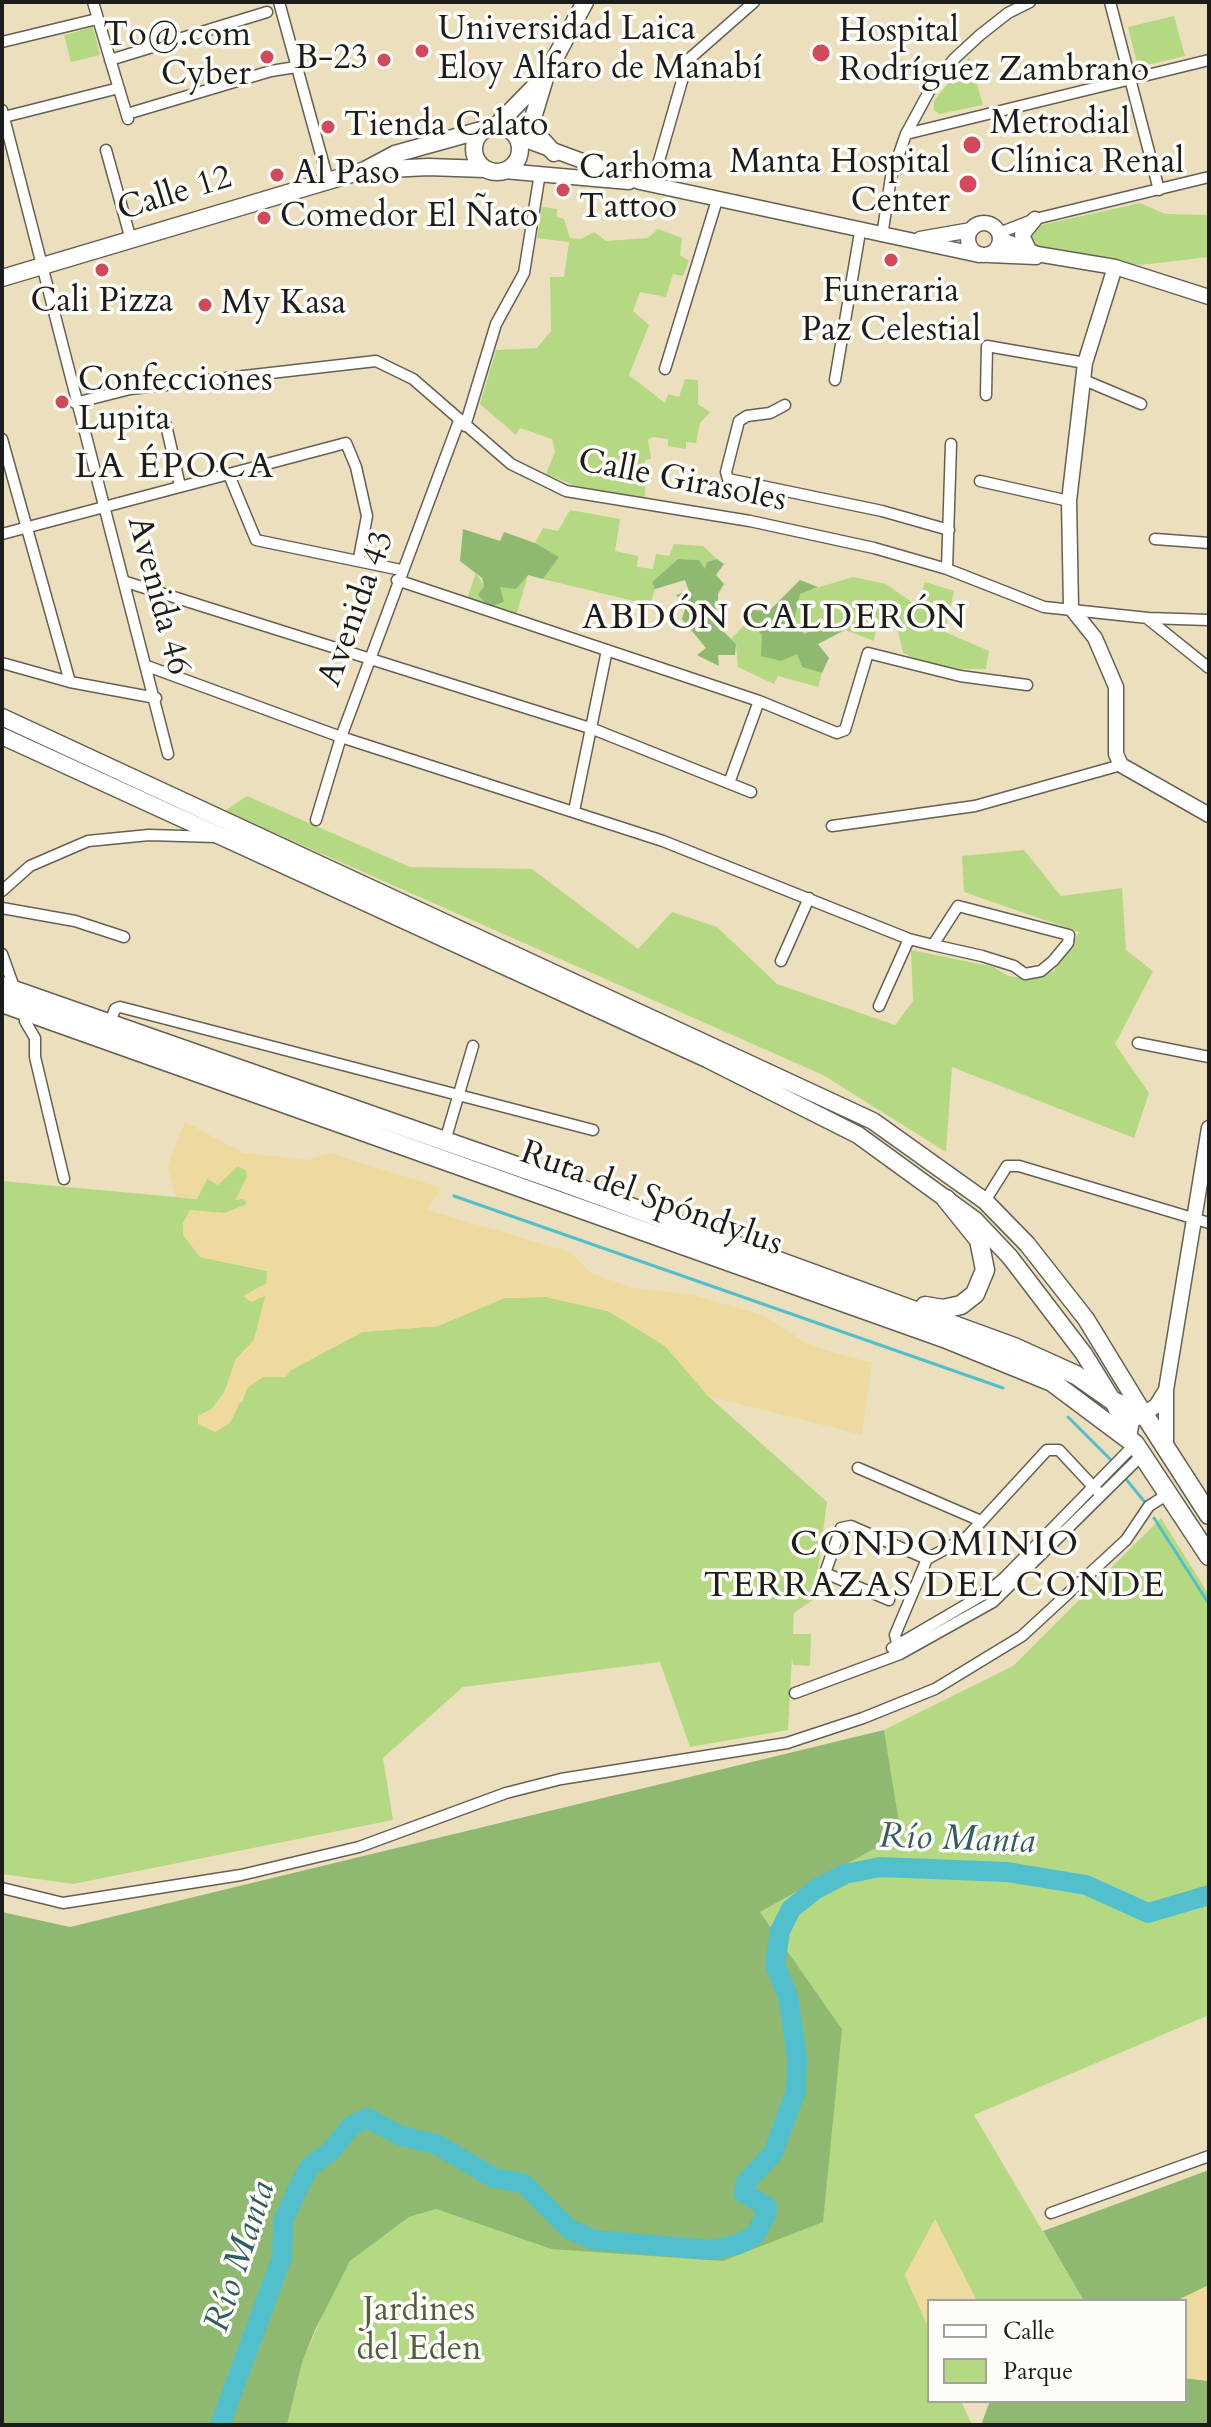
<!DOCTYPE html>
<html>
<head>
<meta charset="utf-8">
<style>
	body { margin:0 }
	#map { position:relative; width:1211px; height:2427px; overflow:hidden; background:#ecdfbd; font-family:Cardo,serif }
	canvas { display:block }
	.frame { position:absolute; inset:0; border:4px solid #1c1c1c; pointer-events:none }
	.legend { position:absolute; left:927px; top:2299px; width:260px; height:104px; box-sizing:border-box; background:#fdfcf7; border:2px solid #a3a29f; margin:0; padding:10px 14px; list-style:none; font-size:24px; color:#1c1c1c }
	.legend li { display:flex; align-items:center; gap:16px; height:40px }
	.legend b { width:40px; border:2px solid #a3a29f }
</style>
</head>
<body>
<div id="map">
<canvas width="1211" height="2427"></canvas>
<div class="frame"></div>
<ul class="legend">
<li><b style="height:10px;background:#fff"></b>Calle</li>
<li><b style="height:22px;background:#b4d982"></b>Parque</li>
</ul>
</div>
<script>
const g = document.querySelector('canvas').getContext('2d');
g.lineJoin = 'round';
function fillPath(path, color) { g.fillStyle = color; g.fill(path, 'evenodd'); }
const toPath = rows => new Path2D(rows.map(r => 'M' + r).join(''));
function trace(path, color, width, dash) { g.strokeStyle = color; g.lineWidth = width; g.lineCap = dash ? 'butt' : 'round'; g.setLineDash(dash || []); g.stroke(path); }
function drawText(font, color, halo, rows, align = 'center') {
  g.font = font + ' Cardo,serif'; g.lineWidth = 7; g.setLineDash([]); g.textBaseline = 'middle'; g.strokeStyle = halo; g.fillStyle = color; for (const [text, x, y, turn = 0] of rows) {
    g.save(); g.translate(x, y); g.rotate((+turn || 0) * Math.PI / 180); g.textAlign = isNaN(turn) ? turn : align; if (halo) g.strokeText(text, 0, 0); g.fillText(text, 0, 0); g.restore();
  }
}
const green = toPath([
	[1174,16,1185,56,1138,67,1128,27],
	[93,27,100,55,71,62,64,35],
	[969,57,983,105,939,114,934,110,934,101],
	[1140,203,1165,214,1209,215,1209,257,1140,265,1045,249,1034,246,1030,239,1037,226],
	[542,207,557,209,557,217,564,219,570,238,581,239,594,232,606,241,648,238,658,229,682,238,680,255,689,261,683,276,673,274,666,297,640,292,633,311,649,325,629,375,665,403,668,394,679,397,685,379,698,380,698,404,710,412,700,423,696,443,686,442,686,449,668,446,668,439,652,437,648,440,651,459,645,460,645,498,576,486,546,474,555,452,552,439,520,428,516,435,480,404,496,350,537,348,551,331,550,277,564,277,569,242,537,238],
	[570,510,620,519,615,551,638,556,637,567,653,569,656,554,669,556,674,544,703,546,717,559,707,562,705,570,699,560,678,559,652,582,655,589,650,605,543,579,558,557,535,543,543,528,558,531],
	[476,573,484,586,499,586,528,575,515,619,466,602],
	[853,577,886,584,917,606,925,582,954,591,945,632,989,651,986,669,939,669,903,653,897,627,876,625,874,641,829,624,804,634,793,622,800,593],
	[748,621,763,635,797,654,802,667,822,673,818,687,778,676,774,684,738,667,736,644,731,639],
	[247,796,410,867,532,869,638,949,672,912,717,927,777,984,895,1025,913,1001,911,950,994,967,1008,976,1031,979,1054,971,1079,932,964,892,962,856,1024,850,1061,896,1122,888,1126,950,1153,971,1115,1044,1149,1093,1134,1138,952,1067,946,1152,823,1075,225,811],
	[238,1165,247,1171,247,1177,236,1200,244,1198,247,1205,225,1213,190,1211,200,1257,267,1271,266,1295,254,1340,236,1359,225,1391,212,1409,198,1416,242,1402,247,1388,262,1377,291,1370,362,1332,438,1326,504,1298,546,1297,608,1311,666,1346,708,1396,827,1502,814,1599,794,1613,793,1634,811,1634,810,1666,793,1665,792,1657,788,1730,690,1747,660,1662,463,1687,383,1758,393,1820,73,1884,2,1874,2,1181,197,1199,207,1179],
	[1161,1518,1209,1595,1209,2015,974,2115,1084,2301,977,2301,935,2220,905,2275,929,2329,929,2401,961,2401,972,2425,287,2425,302,2363,333,2290,350,2261,409,2217,436,2209,551,2249,842,2029,760,1912,901,1834,884,1730,1013,1666]
]);
const forest = toPath([
	[463,529,500,541,504,532,535,543,559,557,543,579,528,575,516,589,500,587,504,602,489,607,478,595,484,586,482,578,460,561],
	[678,559,699,560,705,569,707,562,717,559,724,564,716,575,724,584,718,594,718,608,712,610,710,618,736,644,735,655,718,655,719,666,697,655,706,648,682,619,686,606,676,595,689,591,685,580,655,589,652,582],
	[800,580,818,587,800,594,794,621,804,634,828,624,845,630,818,644,829,658,822,673,802,667,797,654,781,661,761,656,762,635,748,621,752,610,769,611],
	[884,1730,901,1834,760,1912,842,2029,823,2222,723,2261,551,2249,436,2209,409,2217,350,2261,315,2330,302,2363,287,2425,2,2425,2,1912,70,1927],
	[1209,2170,1209,2285,1176,2301,1084,2301,1043,2231],
	[1185,2378,1209,2381,1209,2425,981,2425,990,2401,1185,2401]
]);
const sand = toPath([
	[185,1122,244,1153,307,1160,330,1153,442,1188,427,1210,570,1252,591,1273,634,1288,694,1295,765,1316,811,1346,872,1363,862,1435,708,1396,665,1346,608,1311,546,1297,504,1298,438,1326,362,1332,291,1370,286,1377,263,1377,247,1388,230,1423,215,1432,198,1424,198,1416,212,1409,225,1391,236,1359,254,1340,265,1296,251,1302,243,1296,267,1283,267,1271,200,1257,183,1235,183,1223,190,1210,225,1213,247,1204,244,1199,235,1200,247,1177,246,1171,238,1166,218,1185,207,1179,197,1199,176,1197,167,1167],
	[935,2219,977,2301,929,2301,929,2329,905,2275],
	[1209,2285,1209,2381,1185,2378,1185,2301,1176,2301]
]);
const stream = toPath([
	[454,1196,1003,1388],
	[1068,1417,1113,1462],
	[1125,1478,1144,1501],
	[1154,1518,1209,1604]
]);
const river = toPath([
	[220,2425,282,2257,283,2221,297,2190,310,2166,330,2152,351,2126,367,2118,401,2136,436,2144,494,2178,523,2183,569,2229,594,2240,711,2250,736,2245,754,2236,766,2215,767,2207,744,2193,746,2182,773,2153,796,2091,797,2058,788,1996,775,1965,780,1931,791,1909,816,1889,845,1874,880,1867,1007,1872,1086,1885,1148,1913,1209,1895]
]);
const street = toPath([
	[93,2,128,119],
	[279,2,328,180],
	[1110,2,1159,190],
	[2,42,97,19],
	[110,60,267,12],
	[2,110,168,754],
	[127,114,271,71,296,67],
	[4,117,119,88],
	[906,134,1209,60],
	[106,150,131,240],
	[652,185,688,60,754,2],
	[999,233,1035,219,1209,177],
	[882,236,891,177,906,134,932,86,954,59,980,35,1008,13,1030,2],
	[665,369,717,200],
	[835,380,860,232],
	[1084,380,1141,404],
	[986,395,987,346,1085,363],
	[75,403,130,389,376,361,413,379,511,464,566,491,750,521,874,548,947,569,1044,607,1148,618,1209,620],
	[785,405,770,413,747,416,739,421,726,472,728,479,882,511,949,530],
	[166,425,180,486],
	[465,426,496,324,524,273,540,173],
	[2,439,70,682],
	[229,475,256,540,401,570],
	[980,481,1069,501],
	[2,534,346,443,356,467,367,516,359,558],
	[1155,539,1209,543],
	[947,569,951,444],
	[397,580,759,701,837,733,845,730,868,653,960,676,1027,685],
	[126,582,593,729,751,792],
	[1148,619,1209,668],
	[2,663,70,682,156,698],
	[147,666,341,737,663,841,909,939,933,945,982,956,1014,966,1025,974,1041,971,1053,961,1068,943,1069,935,958,906,933,945],
	[729,783,759,701],
	[574,811,607,650],
	[316,820,341,737,459,421],
	[832,826,975,806,1121,765],
	[2,891,30,866,88,841,149,835,216,837],
	[2,908,75,921,124,937],
	[2,954,15,990],
	[781,961,809,898],
	[879,1006,909,939],
	[24,1011,25,1021,35,1038,35,1057,64,1179],
	[110,1023,115,1009,120,1007,593,1130],
	[1138,1043,1209,1057],
	[445,1141,473,1046],
	[985,1201,1007,1166,1019,1166,1209,1223],
	[858,1468,981,1521],
	[889,1600,825,1573,841,1528,851,1526,927,1559],
	[892,1648,986,1593,1004,1578,1135,1444],
	[900,1654,895,1635,927,1559,967,1537,1047,1450,1059,1450,1101,1495],
	[795,1693,900,1654,993,1602,1143,1454],
	[2,1888,63,1903,241,1875,359,1847,506,1793,561,1779,787,1743,863,1718,935,1689,1022,1636,1126,1540,1149,1506,1168,1494],
	[1051,2213,1209,2156]
]);
const secondary = toPath([
	[517,137,640,182,979,255],
	[504,171,629,182],
	'968 239a16 16 0 1 1 32 0a16 16 0 1 1-32 0Z',
	[920,239,971,230],
	[1000,239,1037,254,1115,267,1209,297],
	[1029,250,1022,235,1035,219],
	[989,255,1036,257],
	[1115,267,1085,363,1069,501,1071,608,1095,638,1116,687,1116,754,1121,765,1209,815],
	[1129,1437,1132,1421,1156,1406,1166,1390],
	[1166,1448,1166,1390,1209,1128]
]);
const primary = toPath([
	[533,118,538,135,554,153],
	[497,125,542,79],
	'474 149a23 23 0 1 1 46 0a23 23 0 1 1-46 0Z',
	[516,135,524,131,533,118,546,75,585,2],
	[370,170,428,167,485,169],
	[2,278,365,170,395,154,485,129],
	[2,717,873,1121,985,1201,1027,1244,1086,1319,1144,1414],
	[2,736,707,1059,858,1135,975,1220,1010,1257,1084,1354,1113,1401,1129,1437]
]);
const highway = toPath([
	[2,986,562,1182,1014,1347,1076,1375,1113,1401,1144,1414,1209,1515],
	[2,1003,944,1338,1052,1382,1135,1444,1209,1556],
	[925,1306,943,1309,961,1305,975,1294,985,1270,979,1240,946,1199]
]);
const markers = [
	[422,51,8,"#d1495b"],
	[821,53,10,"#d1495b"],
	[267,57,8,"#d1495b"],
	[384,60,8,"#d1495b"],
	[328,127,8,"#d1495b"],
	[972,145,10,"#d1495b"],
	[277,175,8,"#d1495b"],
	[968,184,10,"#d1495b"],
	[563,190,8,"#d1495b"],
	[264,218,8,"#d1495b"],
	[891,260,8,"#d1495b"],
	[102,270,8,"#d1495b"],
	[205,305,8,"#d1495b"],
	[62,402,8,"#d1495b"]
];
const poiNames = [
	["Universidad Laica",438,31],
	["Eloy Alfaro de Manabí",438,70],
	["Hospital",839,33],
	["Rodríguez Zambrano",839,72],
	["To@.com",251,37,"right"],
	["Cyber",251,76,"right"],
	["B-23",368,60,"right"],
	["Metrodial",990,125],
	["Clínica Renal",990,164],
	["Tienda Calato",344,127],
	["Manta Hospital",950,164,"right"],
	["Center",950,203,"right"],
	["Carhoma",579,170],
	["Tattoo",579,209],
	["Al Paso",293,175],
	["Comedor El Ñato",280,218],
	["Funeraria",891,293,"center"],
	["Paz Celestial",891,332,"center"],
	["Cali Pizza",102,303,"center"],
	["My Kasa",221,305],
	["Confecciones",78,382],
	["Lupita",78,421]
];
const streetNames = [
	["Calle 12",175,195,-17],
	["Calle Girasoles",682,482,11],
	["Avenida 46",157,596,75],
	["Avenida 43",358,609,-70],
	["Ruta del Spóndylus",651,1200,20]
];
const parkNames = [
	["Jardines",419,2312],
	["del Eden",419,2351]
];
const neighbourhoodNames = [
	["LA ÉPOCA",175,469],
	["ABDÓN CALDERÓN",775,620],
	["CONDOMINIO",935,1547],
	["TERRAZAS DEL CONDE",935,1588]
];
const waterNames = [
	["Río Manta",957,1841,2],
	["Río Manta",242,2257,-72]
];
fillPath(green, '#b4d982');
fillPath(forest, '#8fb970');
fillPath(sand, '#eeda9e');
trace(stream, '#52bfcc', 3);
trace(river, '#52bfcc', 20);
trace(street, '#656054', 13);
trace(secondary, '#656054', 17);
trace(primary, '#656054', 19);
trace(highway, '#656054', 21);
trace(street, '#fff', 10);
trace(secondary, '#fff', 14);
trace(primary, '#fff', 16);
trace(highway, '#fff', 18);
for (const [x, y, r, color] of markers) { const dot = new Path2D(); dot.arc(x, y, r, 0, 2 * Math.PI); g.fillStyle = color; g.fill(dot); trace(dot, '#fdfcf7', 3); }
drawText('34px', '#1c1c1c', '#fdfcf7', poiNames, 'left');
drawText('34px', '#1c1c1c', '#fdfcf7', streetNames);
drawText('34px', '#515e40', '#fdfcf7', parkNames);
g.letterSpacing = '2px';
drawText('36px', '#1c1c1c', '#fdfcf7', neighbourhoodNames);
g.letterSpacing = '0px';
drawText('italic 36px', '#325d62', '#fdfcf7', waterNames);
</script>
</body>
</html>
